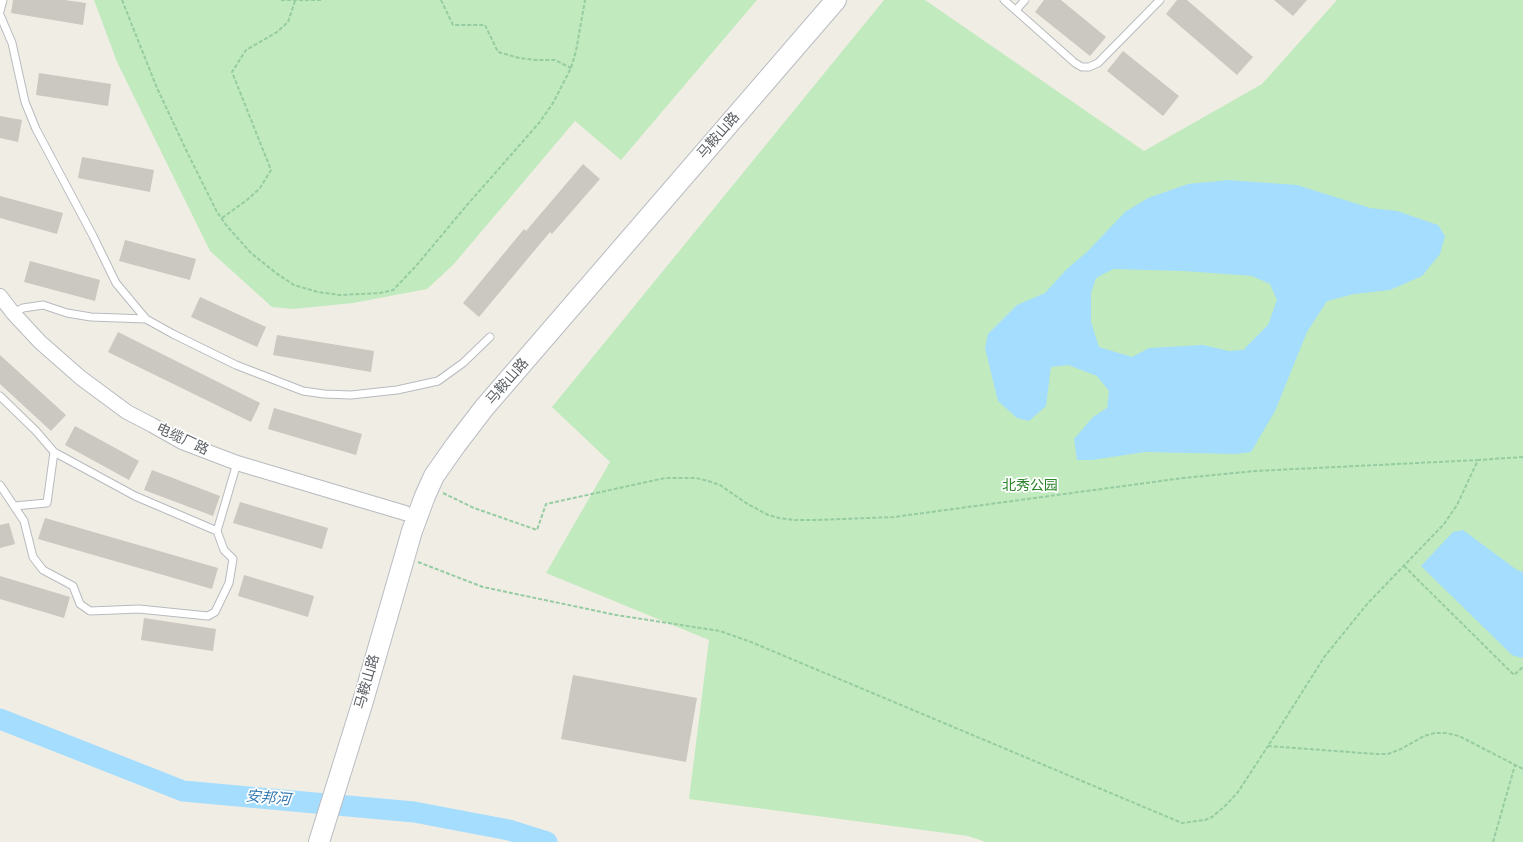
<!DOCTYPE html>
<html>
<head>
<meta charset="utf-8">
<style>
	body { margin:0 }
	canvas { display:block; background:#f0ede4 }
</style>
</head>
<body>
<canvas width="1523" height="842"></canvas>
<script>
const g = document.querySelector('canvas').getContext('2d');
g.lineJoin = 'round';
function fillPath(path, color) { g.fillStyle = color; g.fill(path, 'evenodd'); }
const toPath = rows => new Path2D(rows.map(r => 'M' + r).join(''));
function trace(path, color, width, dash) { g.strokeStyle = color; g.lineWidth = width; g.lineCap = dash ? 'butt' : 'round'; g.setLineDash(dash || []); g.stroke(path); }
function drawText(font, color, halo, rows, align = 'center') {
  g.font = font + ' Jost,"Noto Sans SC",sans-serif'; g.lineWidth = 3.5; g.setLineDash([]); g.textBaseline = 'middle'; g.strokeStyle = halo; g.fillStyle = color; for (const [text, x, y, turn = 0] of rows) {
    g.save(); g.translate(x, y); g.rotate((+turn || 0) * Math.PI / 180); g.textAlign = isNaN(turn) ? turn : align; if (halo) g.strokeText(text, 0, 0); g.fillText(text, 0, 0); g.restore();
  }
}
const green = toPath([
	[94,0,757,0,621,160,575,121,453,265,427,289,353,303,293,309,272,307,210,251,117,62],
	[884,0,925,0,1144,151,1262,84,1337,0,1523,0,1523,842,986,842,968,836,689,799,709,640,546,573,610,462,552,407]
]);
const water = toPath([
	[1228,180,1297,185,1370,208,1397,211,1438,225,1445,236,1440,254,1422,276,1390,290,1354,294,1327,301,1307,332,1275,411,1251,452,1236,454,1145,452,1092,460,1077,460,1074,439,1093,417,1107,408,1109,391,1097,376,1068,365,1051,367,1046,406,1029,421,1017,418,998,401,985,348,988,334,1017,305,1045,293,1067,269,1088,251,1125,212,1148,198,1188,184],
	[1113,269,1184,271,1252,276,1270,284,1277,300,1268,325,1243,350,1229,351,1203,345,1149,348,1132,357,1099,347,1091,322,1091,293,1096,278],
	[1463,530,1517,570,1523,572,1523,657,1522,658,1512,655,1421,566,1453,532]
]);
const river = toPath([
	[0,719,183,791,414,812,509,830,547,842]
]);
const building = toPath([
	[13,0,65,0,86,3,83,25,11,13],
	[1044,0,1061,0,1106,37,1090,56,1035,12],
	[1177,0,1187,0,1253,57,1237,75,1166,14],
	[1274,0,1307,0,1293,16],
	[1123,51,1179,96,1163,116,1107,71],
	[39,73,111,84,108,106,36,95],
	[0,116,22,120,18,142,0,138],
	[82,157,154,170,150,192,78,178],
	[583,164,600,179,552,234,550,232,479,317,463,303,524,229,526,231],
	[0,196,63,213,57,234,0,218],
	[125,240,196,259,190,280,119,261],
	[30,261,100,280,95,301,24,282],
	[200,297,266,327,257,347,191,317],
	[118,332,260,403,251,422,108,352],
	[277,335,374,351,371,372,273,355],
	[0,355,66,415,51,431,0,384],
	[274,408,362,434,356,455,268,429],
	[75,426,139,461,129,480,65,445],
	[152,470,220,496,213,516,144,490],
	[240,502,328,528,322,549,233,523],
	[45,518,218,568,212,589,38,539],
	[9,523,15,544,0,548,0,525],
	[244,575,314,596,308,617,238,596],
	[0,576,70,597,64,618,0,599],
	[144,618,216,629,213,651,141,640],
	[573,675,697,698,686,762,561,739]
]);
const path = toPath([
	[122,0,157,88,188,154,217,212,226,225,251,253,276,273,294,285,318,292,340,295,380,293,393,290,416,266,467,205,539,123,553,103,571,68,576,51,585,0],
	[281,0,321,0],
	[441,0,453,25,485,25,498,52,519,58,536,60,555,60,571,68],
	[222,218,247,200,260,188,271,170,232,72,246,50,277,32,288,22,295,1],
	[1523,457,1478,460,1457,505,1444,524,1368,603,1325,656,1268,746,1376,754,1388,754,1401,749,1424,736,1435,733,1446,733,1459,736,1523,769],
	[443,493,474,508,537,530,546,504,665,478,696,478,708,481,720,485,746,503,768,515,779,518,795,520,818,520,894,517,1183,478,1255,471,1478,460],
	[418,562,483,587,616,615,720,631,751,642,1182,823,1205,820,1212,817,1225,806,1238,792,1268,746],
	[1404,566,1514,675,1523,667],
	[1493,842,1515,765]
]);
const service = toPath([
	[1004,0,1075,63,1082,67,1089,67,1098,63,1160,0],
	[1016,10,1025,0],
	[0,11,3,0],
	[0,15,12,43,25,102,36,129,93,236,116,283,146,319,173,334,236,365,303,391,324,394,351,395,397,390,438,381,463,363,490,337],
	[13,313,23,308,43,305,67,313,91,317,146,319],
	[0,396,36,431,54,452,135,496,217,531,237,463],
	[0,485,24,521,33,557,43,570,73,586,80,604,90,611,139,609,208,616,215,612,229,583,233,559,224,550,217,531],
	[14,506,47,503,54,452]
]);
const minor = toPath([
	[0,296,13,313,40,342,81,378,127,412,152,425,182,442,237,463,405,513]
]);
const secondary = toPath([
	[319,842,363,701,412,531,425,496,434,476,455,446,484,408,836,0]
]);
const streetNames = [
	["马鞍山路",719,136,-49],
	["马鞍山路",508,382,-49],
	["电缆厂路",182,440,25],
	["马鞍山路",368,682,-74]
];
const parkNames = [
	["北秀公园",1030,487]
];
const waterNames = [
	["安邦河",268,799,5]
];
fillPath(green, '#c1eabe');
fillPath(water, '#a5ddff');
trace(river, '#a5ddff', 21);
fillPath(building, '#cbc7c1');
trace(service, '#b7bbbf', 9);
trace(minor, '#b7bbbf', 16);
trace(secondary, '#b8bcc2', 22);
trace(path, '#96cca2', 2, [4, 2]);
trace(service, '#fff', 7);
trace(minor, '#fff', 14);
trace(secondary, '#fff', 20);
drawText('14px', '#5c6166', '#fff', streetNames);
drawText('14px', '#2d862b', '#fff', parkNames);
drawText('italic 15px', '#347ab3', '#fff', waterNames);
</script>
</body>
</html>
